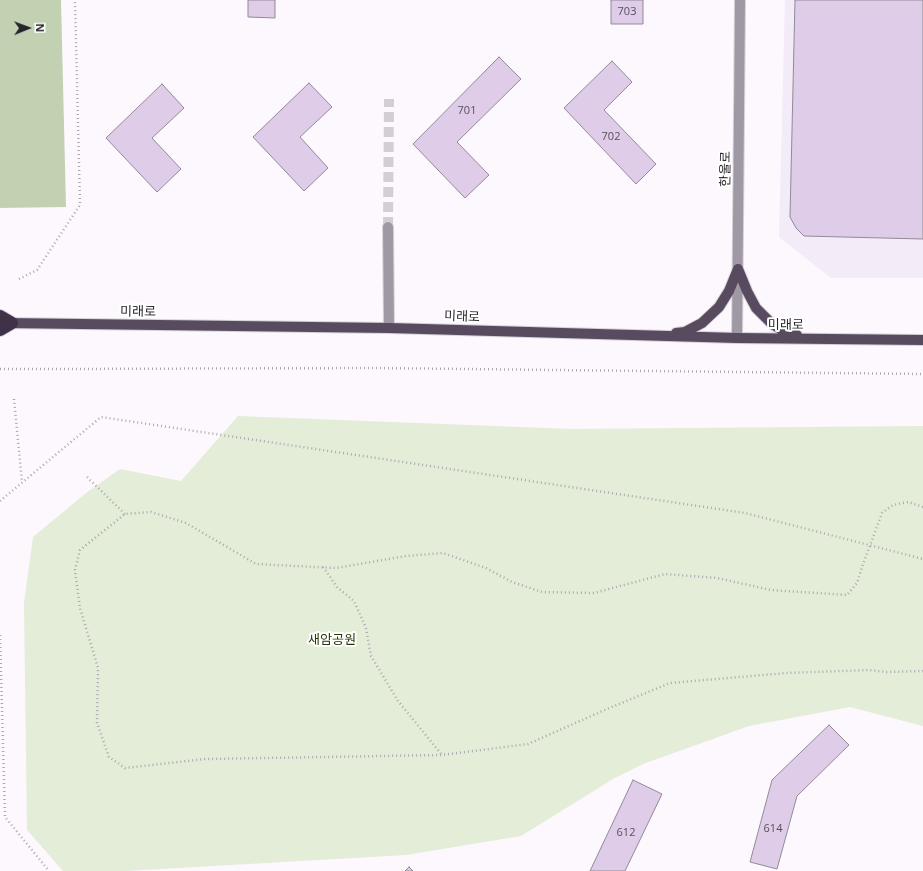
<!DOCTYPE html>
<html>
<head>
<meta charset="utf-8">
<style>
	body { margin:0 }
	#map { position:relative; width:923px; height:871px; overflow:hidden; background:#fcf8fe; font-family:"Open Sans",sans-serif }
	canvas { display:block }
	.north { position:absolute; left:8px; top:8px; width:40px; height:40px; -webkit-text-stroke:3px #fff; paint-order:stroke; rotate:89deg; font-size:11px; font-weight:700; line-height:16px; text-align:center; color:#29262b }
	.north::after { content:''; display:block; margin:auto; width:14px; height:18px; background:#29262b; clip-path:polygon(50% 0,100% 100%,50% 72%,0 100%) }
</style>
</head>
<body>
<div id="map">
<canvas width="923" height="871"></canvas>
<div class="north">N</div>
</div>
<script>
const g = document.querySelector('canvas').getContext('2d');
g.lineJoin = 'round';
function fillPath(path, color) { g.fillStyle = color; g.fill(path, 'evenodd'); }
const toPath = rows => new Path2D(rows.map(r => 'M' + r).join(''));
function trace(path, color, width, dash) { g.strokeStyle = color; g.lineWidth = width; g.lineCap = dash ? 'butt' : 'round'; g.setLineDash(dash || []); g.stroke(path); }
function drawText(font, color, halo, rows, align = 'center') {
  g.font = font + ' "Open Sans","Noto Sans KR",sans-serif'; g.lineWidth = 4; g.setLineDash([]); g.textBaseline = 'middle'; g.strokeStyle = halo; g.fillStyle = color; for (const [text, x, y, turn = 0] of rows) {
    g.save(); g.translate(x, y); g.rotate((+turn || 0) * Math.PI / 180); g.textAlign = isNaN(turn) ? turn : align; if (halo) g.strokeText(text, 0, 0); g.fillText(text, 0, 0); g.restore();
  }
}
const built = toPath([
	[785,0,923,0,923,278,831,278,779,237]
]);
const green = toPath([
	[238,416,571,429,923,426,923,726,850,707,749,726,643,764,613,779,521,836,406,855,126,871,63,871,27,830,24,603,33,537,86,493,120,469,181,481]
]);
const forest = toPath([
	[0,0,61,0,66,207,0,208]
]);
const building = toPath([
	[248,0,275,0,275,18,248,17,248,0],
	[611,0,643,0,643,24,611,24,611,0],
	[795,0,923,0,923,239,804,236,796,228,790,217,795,0],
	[499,57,521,79,457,142,489,175,465,198,413,144,499,57],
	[612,61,632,82,604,110,656,164,636,184,564,108,612,61],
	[309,83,332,107,300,137,328,168,304,191,253,137,309,83],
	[162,84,184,108,152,138,181,169,157,192,106,138,162,84],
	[829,725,849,745,797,796,777,869,750,862,772,780,829,725],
	[633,780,662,794,625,871,590,871,633,780],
	[409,867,413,871,405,871,409,867]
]);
const minorTunnel = toPath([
	[388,227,389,99]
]);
const path = toPath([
	[19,279,37,270,80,205,75,0],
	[0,369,65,369,373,368,923,374],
	[14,399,22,482],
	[87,477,125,514],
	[0,501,101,417,745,513,923,559],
	[923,507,908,502,893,505,882,513,863,564,857,583,847,595,771,590,717,578,665,574,594,593,542,592,512,582,486,568,443,553,406,556,336,568,256,564,186,523,151,512,125,514,80,550,75,570,80,608,98,668,97,723,109,757,125,768,205,759,442,755,528,744,607,709,670,683,786,673,869,670,887,672,923,671],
	[323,567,337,587,354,601,366,628,371,656,398,701,442,755],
	[0,635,5,817,49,871]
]);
const minor = toPath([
	[388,227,389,328],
	[737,338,740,0]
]);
const major = toPath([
	[738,269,747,291,756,308,772,324,789,334,797,335],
	[5,323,389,328,737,338,923,340],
	[676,333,685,332,702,323,719,307,729,291,738,269]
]);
const highway = toPath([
	[0,316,12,323,0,330]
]);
const numberNames = [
	["703",627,12],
	["701",467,111],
	["702",611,137],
	["614",773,829],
	["612",626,833]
];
const streetNames = [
	["한울로",726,169,-89],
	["미래로",138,312,1],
	["미래로",462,317,2],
	["미래로",786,325]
];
const parkNames = [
	["새암공원",332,640]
];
fillPath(built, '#f3ebf8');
fillPath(green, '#e3edd8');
fillPath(forest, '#c3d1b3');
fillPath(building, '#decce9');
trace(building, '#918a97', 1);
trace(minorTunnel, '#d2ced4', 10, [10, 5]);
trace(minor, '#d6d2d8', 12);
trace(major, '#d6d2d8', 12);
trace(highway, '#d6d2d8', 14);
trace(path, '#aca8ae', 2.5, [1, 3]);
trace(minor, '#a099a5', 10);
trace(major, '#584b60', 10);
trace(highway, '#3f3148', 12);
drawText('11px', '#56505a', null, numberNames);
drawText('13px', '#29262b', '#fff', streetNames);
drawText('13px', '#263706', '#fff', parkNames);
</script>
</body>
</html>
